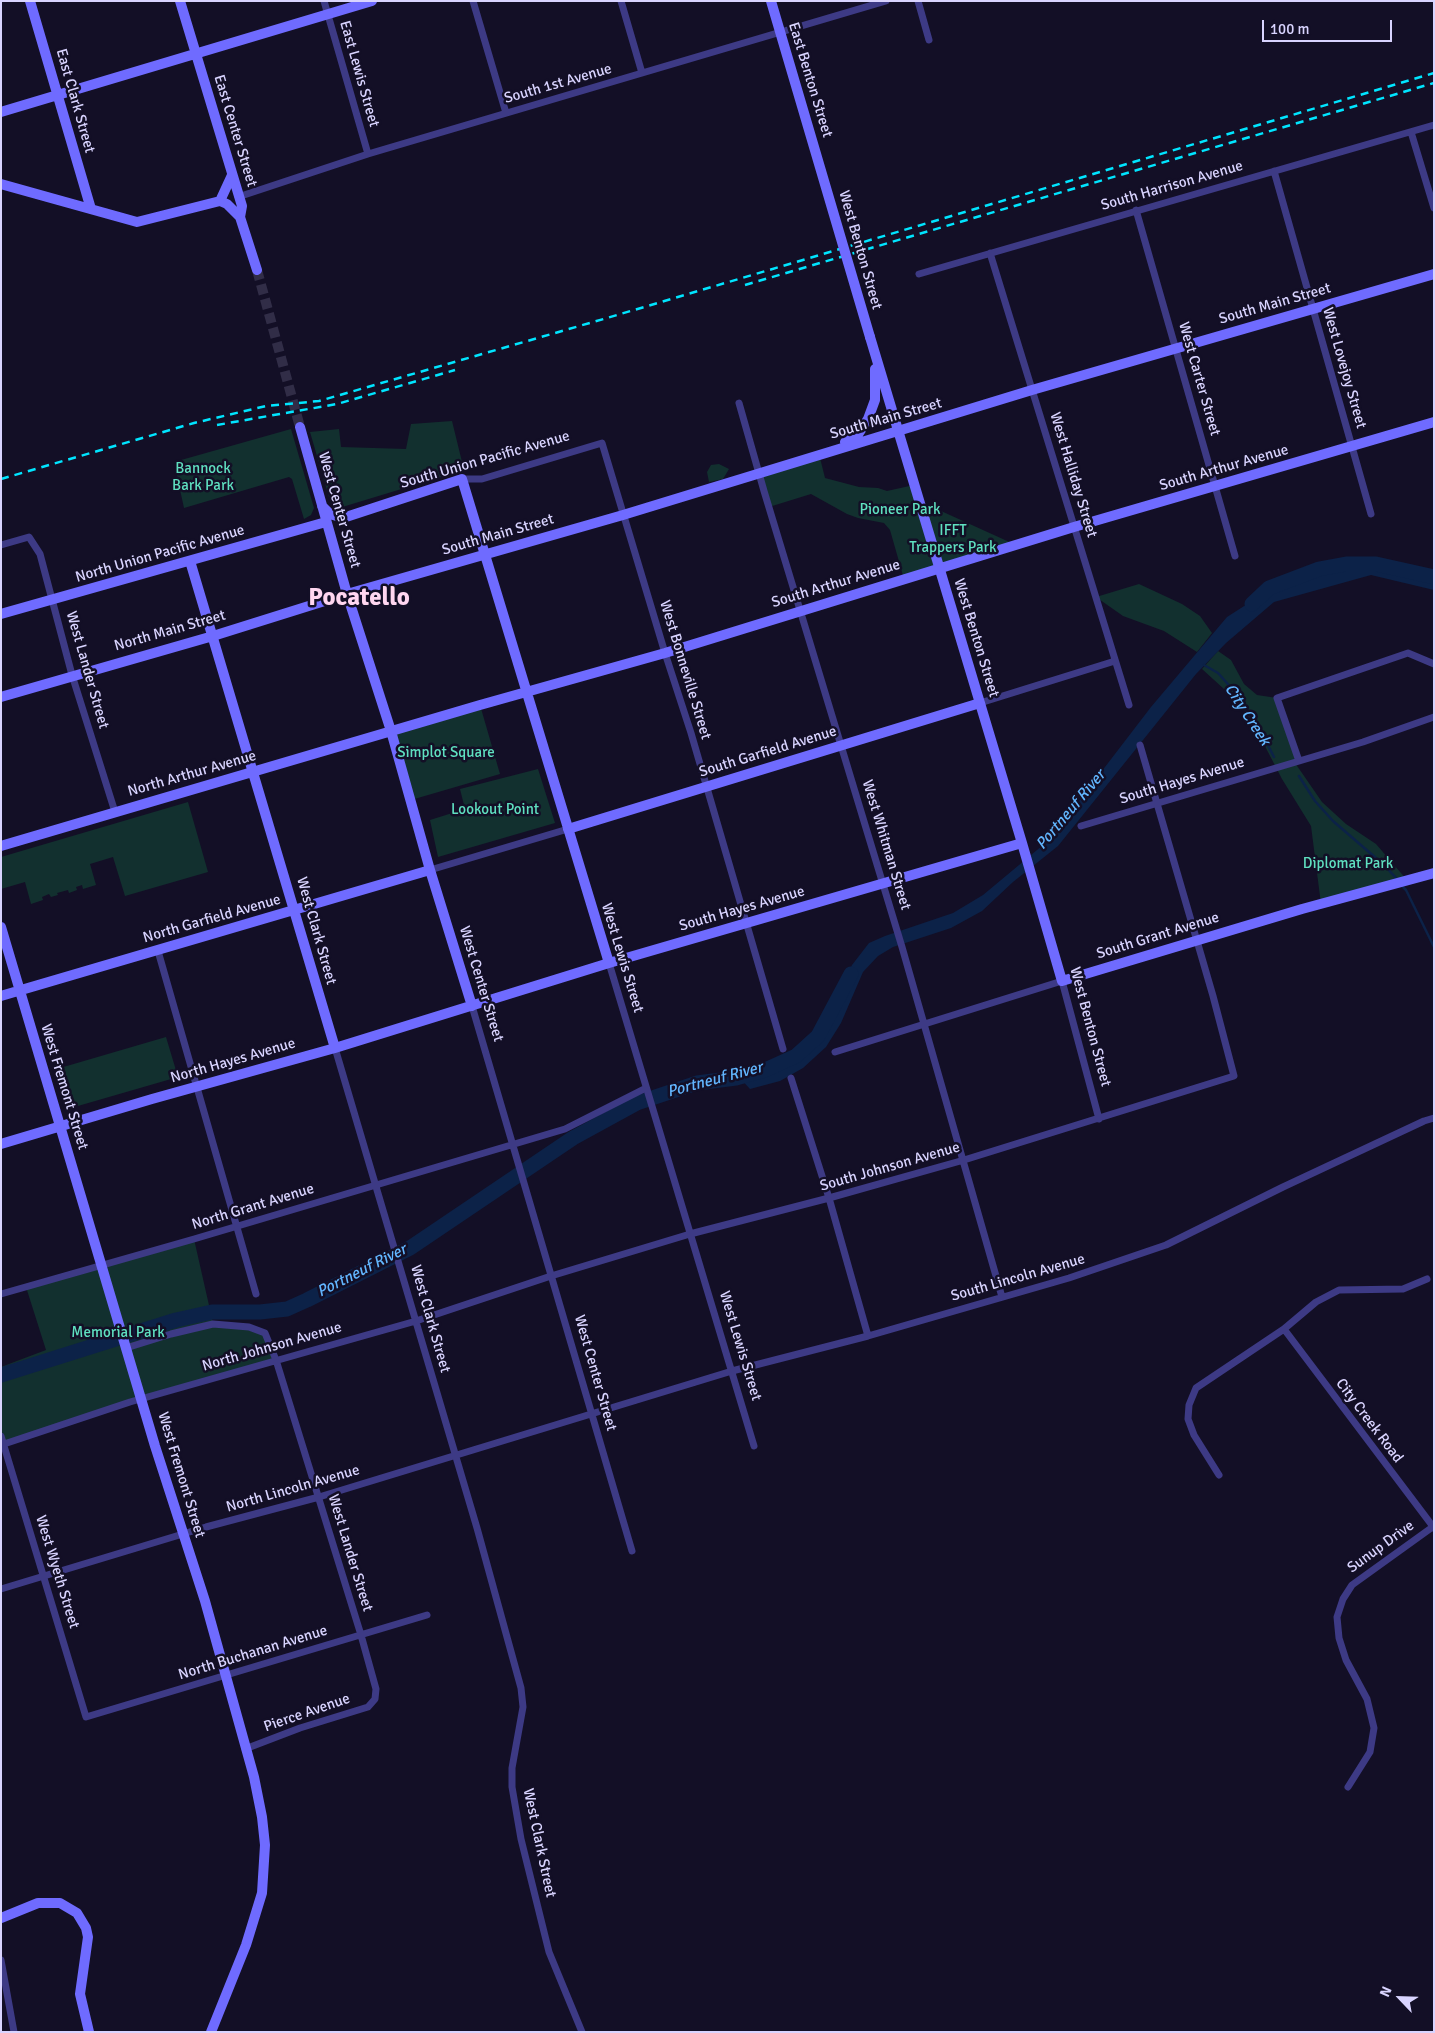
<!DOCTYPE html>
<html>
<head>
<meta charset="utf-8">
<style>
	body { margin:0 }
	#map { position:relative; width:1435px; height:2033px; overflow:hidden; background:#130f26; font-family:Signika,sans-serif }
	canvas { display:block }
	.frame { position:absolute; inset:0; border:2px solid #d9d4ff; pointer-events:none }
	.north { position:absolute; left:1375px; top:1973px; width:50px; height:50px; -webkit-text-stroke:4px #130f26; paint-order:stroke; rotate:294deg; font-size:14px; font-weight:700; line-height:20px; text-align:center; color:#d9d4ff }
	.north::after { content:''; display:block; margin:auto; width:18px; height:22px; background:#d9d4ff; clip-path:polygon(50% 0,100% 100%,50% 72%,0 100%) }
	.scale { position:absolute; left:1262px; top:20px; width:130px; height:22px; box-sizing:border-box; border:2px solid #d9d4ff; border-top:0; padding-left:6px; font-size:15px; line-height:18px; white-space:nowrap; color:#d9d4ff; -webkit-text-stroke:4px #130f26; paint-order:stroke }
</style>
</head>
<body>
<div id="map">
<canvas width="1435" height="2033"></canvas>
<div class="frame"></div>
<div class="north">N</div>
<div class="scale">100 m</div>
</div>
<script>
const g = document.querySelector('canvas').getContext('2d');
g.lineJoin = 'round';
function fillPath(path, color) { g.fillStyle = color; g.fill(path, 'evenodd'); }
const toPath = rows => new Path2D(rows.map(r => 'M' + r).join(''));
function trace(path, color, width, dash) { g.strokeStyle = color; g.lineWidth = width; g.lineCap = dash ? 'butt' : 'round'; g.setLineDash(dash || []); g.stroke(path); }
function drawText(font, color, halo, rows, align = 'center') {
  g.font = font + ' Signika,sans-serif'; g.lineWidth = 5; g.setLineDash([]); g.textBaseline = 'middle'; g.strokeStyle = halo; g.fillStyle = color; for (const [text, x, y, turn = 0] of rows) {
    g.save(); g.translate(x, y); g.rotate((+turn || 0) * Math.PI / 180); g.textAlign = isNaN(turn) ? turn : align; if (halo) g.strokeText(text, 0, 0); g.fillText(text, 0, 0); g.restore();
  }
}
const green = toPath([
	[452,421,464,470,339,508,331,504,310,432,339,429,341,447,406,449,411,424],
	[291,429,314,508,311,515,304,519,292,479,289,477,184,508,174,462],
	[819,454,825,478,859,487,878,488,887,491,914,485,919,501,1016,545,904,579,890,530,884,523,858,518,847,514,811,494,769,507,759,474],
	[719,464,729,469,723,479,709,482,707,472,711,465],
	[1139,584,1182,604,1200,616,1212,633,1197,652,1164,631,1123,616,1096,597],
	[1218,651,1231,660,1244,684,1257,695,1277,698,1299,761,1295,763,1302,773,1322,802,1346,824,1376,844,1407,880,1321,904,1311,826,1282,779,1254,725,1235,699,1202,669],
	[480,705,500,774,411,800,391,731],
	[538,769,555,823,438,857,430,820,465,809,460,789],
	[188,802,208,872,125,896,113,857,90,864,96,885,83,889,82,885,76,887,77,890,69,893,68,890,57,893,58,895,51,897,49,894,42,897,43,900,31,904,25,882,1,889,1,857],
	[166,1037,178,1077,71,1108,60,1068],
	[194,1239,213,1323,265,1333,276,1360,4,1444,1,1436,1,1367,46,1350,26,1287]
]);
const water = toPath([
	[1376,564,1434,577,1434,590,1371,575,1274,602,1226,643,1196,674,1058,846,1013,882,982,911,951,928,893,947,878,956,863,972,841,1023,826,1047,803,1068,780,1081,750,1089,738,1076,785,1067,818,1042,837,1014,845,980,852,965,869,943,885,936,953,913,983,895,1049,840,1151,707,1227,617,1266,592,1319,569]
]);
const stream = toPath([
	[1204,665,1218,673,1235,692,1239,701,1260,730,1274,757],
	[1299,776,1315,801,1333,821,1384,865,1398,880],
	[1401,885,1406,890,1434,947]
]);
const river = toPath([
	[1252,604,1269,588,1319,569,1346,564,1376,564,1434,577],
	[1,1375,176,1320,212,1312,260,1312,287,1309,307,1300,410,1248,573,1138,637,1103,697,1083,736,1078,765,1070,796,1056,818,1036,851,974]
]);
const secondaryTunnel = toPath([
	[257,270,300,427]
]);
const street = toPath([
	[324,1,368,154],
	[473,1,506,113],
	[621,1,642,73],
	[918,1,929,40],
	[1411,132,1434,208],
	[1274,171,1371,514],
	[238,197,368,154,886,1],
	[1136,210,1235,556],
	[990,253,1129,705],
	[919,274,1434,125],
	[739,403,764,491,902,947,1002,1297],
	[462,479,482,479,602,443,665,653,691,733,783,1049],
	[1,545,29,537,40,554,72,675,115,812],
	[980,703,1115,661],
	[1299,761,1277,698,1408,653,1434,664],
	[1081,826,1363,742,1434,717],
	[430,870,568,829],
	[158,951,256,1294],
	[609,963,754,1446],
	[472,1006,632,1551],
	[335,1048,477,1528,521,1688,523,1707,512,1768,512,1787,521,1839,549,1952,582,2032],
	[835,1052,1062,981,1099,1119],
	[791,1078,829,1198,868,1336],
	[1,1294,194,1239,565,1129,646,1088],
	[1284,1329,1434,1528],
	[126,1348,171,1334,213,1324,249,1327,265,1333,276,1360,361,1635,376,1689,375,1699,368,1707,300,1728,245,1749],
	[1,1436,86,1717,427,1615],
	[1,1445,130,1402,416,1321,551,1276,690,1234,829,1198,964,1160,1234,1076,1213,996,1140,745],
	[1219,1475,1194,1435,1188,1419,1189,1405,1196,1388,1284,1329,1316,1302,1339,1290,1403,1289,1427,1279],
	[1,1589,206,1527,319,1497,732,1371,868,1336,1069,1278,1166,1245,1283,1187,1424,1121,1434,1118],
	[1348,1787,1370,1752,1374,1728,1367,1699,1346,1660,1339,1638,1337,1617,1343,1599,1352,1585,1434,1526],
	[1,1960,14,2032]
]);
const secondary = toPath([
	[30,1,91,209],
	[180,1,242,206,240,217,257,270],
	[1,112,372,1],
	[1,184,137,222,220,201,227,204,240,217],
	[220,201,232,175],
	[870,337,1022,843,1062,981,1302,909,1434,873],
	[300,427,347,594,391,731,430,870,472,1006],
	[845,442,857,436,868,419,875,400,875,369],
	[322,506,330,514,343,518,462,479,609,963],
	[190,561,335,1048],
	[1,614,326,522],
	[1,697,213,636,347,594,623,515,1032,390,1434,274],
	[568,829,980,703],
	[1,846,480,705,665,653,1074,527,1434,422],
	[1,927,155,1446,205,1601,254,1777,262,1817,265,1845,262,1893,246,1945,211,2032],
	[1,996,430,870],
	[1,1144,152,1099,335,1048,609,963,1022,843],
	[1,1918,38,1903,60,1903,77,1913,86,1928,88,1937,80,1994,89,2032]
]);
const rail = toPath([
	[745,285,1434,83],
	[217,425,337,404,455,370],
	[1,479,194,423,266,406,319,401,607,318,1434,73]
]);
const secondaryBridge = toPath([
	[771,1,870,337]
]);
const streetNames = [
	["East Lewis Street",359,74,74],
	["East Benton Street",810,80,73],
	["South 1st Avenue",558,84,-16],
	["East Clark Street",75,101,74],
	["East Center Street",235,131,73],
	["South Harrison Avenue",1172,186,-16],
	["West Benton Street",860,250,74],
	["South Main Street",1275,304,-16],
	["West Lovejoy Street",1344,368,74],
	["West Carter Street",1199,379,74],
	["South Main Street",886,419,-16],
	["South Union Pacific Avenue",485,460,-16],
	["South Arthur Avenue",1224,468,-16],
	["West Halliday Street",1073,475,73],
	["West Center Street",339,510,74],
	["South Main Street",498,535,-16],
	["North Union Pacific Avenue",160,554,-16],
	["South Arthur Avenue",836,584,-17],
	["North Main Street",170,631,-16],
	["West Benton Street",976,638,73],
	["West Lander Street",87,670,74],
	["West Bonneville Street",685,670,73],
	["South Garfield Avenue",768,752,-17],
	["North Arthur Avenue",192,774,-16],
	["South Hayes Avenue",1182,781,-17],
	["West Whitman Street",886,845,73],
	["South Hayes Avenue",742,909,-16],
	["North Garfield Avenue",212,919,-16],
	["West Clark Street",316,931,74],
	["South Grant Avenue",1158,936,-17],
	["West Lewis Street",622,958,73],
	["West Center Street",481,984,73],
	["West Benton Street",1090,1027,75],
	["North Hayes Avenue",233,1061,-16],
	["West Fremont Street",64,1087,73],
	["South Johnson Avenue",890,1167,-16],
	["North Grant Avenue",253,1207,-17],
	["South Lincoln Avenue",1018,1278,-16],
	["West Clark Street",430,1319,74],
	["West Lewis Street",740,1346,73],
	["North Johnson Avenue",272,1347,-16],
	["West Center Street",595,1373,74],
	["City Creek Road",1369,1421,53],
	["West Fremont Street",181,1475,73],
	["North Lincoln Avenue",293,1489,-16],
	["Sunup Drive",1381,1547,-36],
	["West Lander Street",350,1553,73],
	["West Wyeth Street",57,1572,73],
	["North Buchanan Avenue",253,1653,-17],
	["Pierce Avenue",307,1713,-19],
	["West Clark Street",539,1843,78]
];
const parkNames = [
	["Bannock",203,469],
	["Bark Park",203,486],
	["Pioneer Park",900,510],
	["IFFT",953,531],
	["Trappers Park",953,548],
	["Simplot Square",446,753],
	["Lookout Point",495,810],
	["Diplomat Park",1348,864],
	["Memorial Park",118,1333]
];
const waterNames = [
	["City Creek",1247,715,57],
	["Portneuf River",1071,810,-50],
	["Portneuf River",715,1080,-15],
	["Portneuf River",362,1271,-27]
];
const townNames = [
	["Pocatello",359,598]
];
fillPath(green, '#12302f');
fillPath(water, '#0c2248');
trace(stream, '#0c2248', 2.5);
trace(river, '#0c2248', 15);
trace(secondaryTunnel, '#312d47', 10, [10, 5]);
trace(street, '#3d3a85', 7);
trace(secondary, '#6f6bff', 10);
trace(rail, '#00e5ff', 2.5, [8, 6]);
trace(secondaryBridge, '#6f6bff', 10);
drawText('15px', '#d9d4ff', '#130f26', streetNames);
drawText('15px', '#5fe0c0', '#130f26', parkNames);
drawText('italic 16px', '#62b6ff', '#130f26', waterNames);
drawText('bold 25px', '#ffd6f0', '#130f26', townNames);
</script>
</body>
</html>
